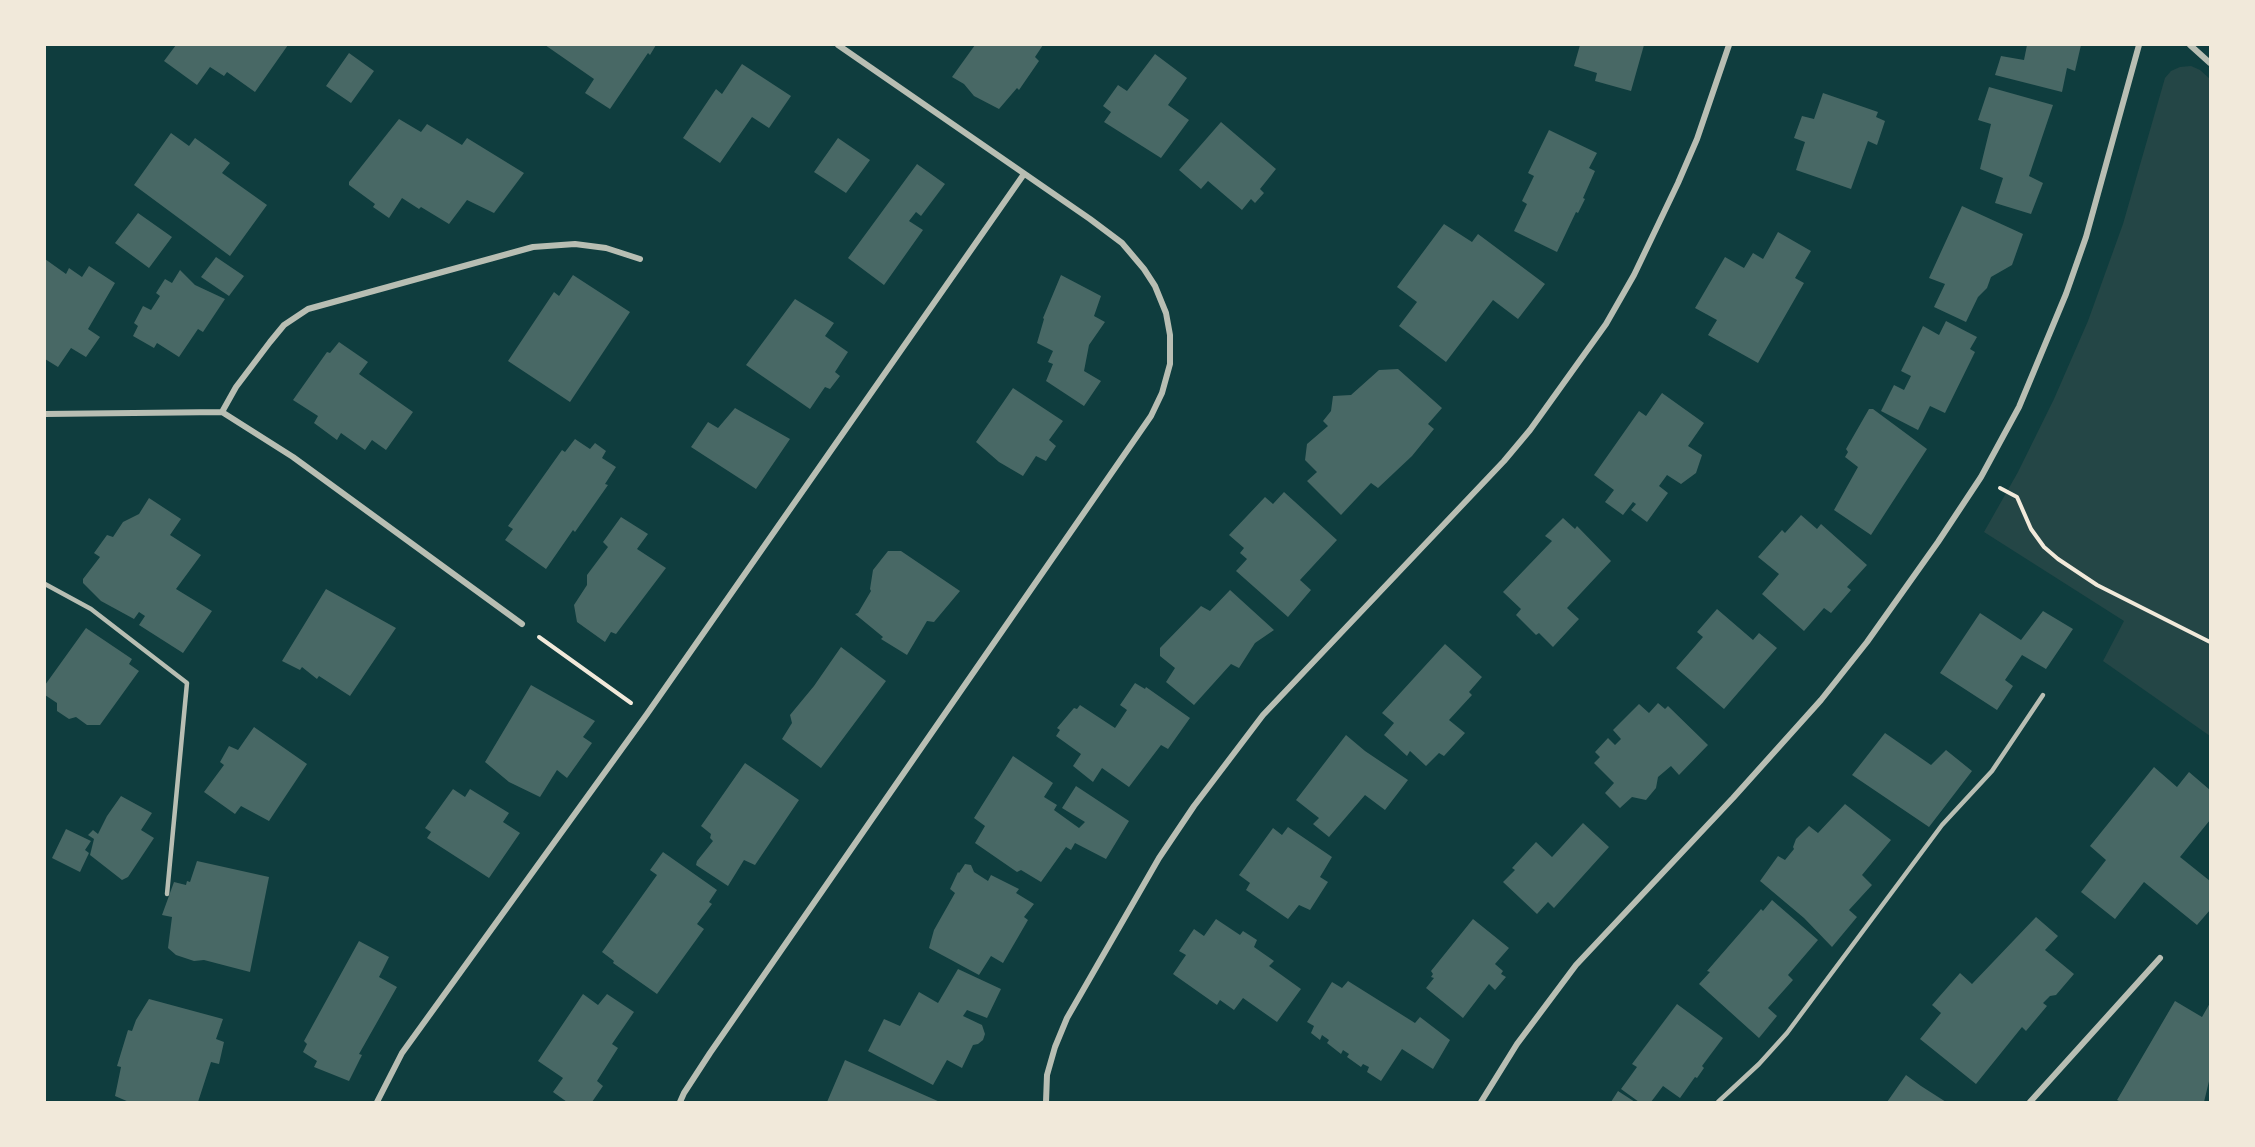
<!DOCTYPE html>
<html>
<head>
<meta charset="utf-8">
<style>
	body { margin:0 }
	#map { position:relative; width:2255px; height:1147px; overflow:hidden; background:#0f3d3e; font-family:Spectral,serif }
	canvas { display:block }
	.frame { position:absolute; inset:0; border:46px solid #f1e9da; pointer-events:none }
</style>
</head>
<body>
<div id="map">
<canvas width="2255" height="1147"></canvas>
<div class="frame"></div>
</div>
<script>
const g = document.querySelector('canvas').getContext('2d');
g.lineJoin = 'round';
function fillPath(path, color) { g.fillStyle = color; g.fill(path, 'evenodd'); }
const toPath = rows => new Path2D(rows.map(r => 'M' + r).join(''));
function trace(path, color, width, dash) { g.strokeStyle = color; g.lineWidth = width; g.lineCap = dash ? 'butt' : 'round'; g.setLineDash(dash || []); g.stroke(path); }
const green = toPath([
	[2191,66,2200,70,2210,79,2210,736,2103,661,2124,621,1984,532,2018,472,2054,399,2088,321,2123,224,2165,78,2171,71,2180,67]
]);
const building = toPath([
	[176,45,288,45,255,92,227,72,224,76,210,67,197,85,164,61],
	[545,45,656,45,650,55,648,53,610,109,585,93,594,79],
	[975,45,1043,45,1035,57,1039,61,1019,90,1017,88,999,109,974,96,964,84,952,77],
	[1580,45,1644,45,1631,91,1595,81,1597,73,1574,66],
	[2027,45,2081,45,2075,71,2067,68,2062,92,1995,75,2001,56,2024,60],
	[349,53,374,71,351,103,326,86],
	[1155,54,1187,78,1168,105,1189,120,1161,158,1104,122,1111,112,1103,106,1118,85,1127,91],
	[742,64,791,96,769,128,752,117,720,163,683,138,716,89,722,94],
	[1989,87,2053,105,2029,176,2043,183,2031,214,1995,203,2003,178,1980,169,1991,124,1978,120],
	[1823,93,1878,112,1876,117,1885,121,1877,145,1868,141,1851,189,1796,170,1805,142,1794,138,1802,116,1814,119],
	[399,119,421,132,427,124,462,145,467,138,524,173,494,213,467,200,449,224,421,207,419,209,402,198,389,218,373,207,375,204,349,185,349,182],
	[1221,122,1276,169,1260,189,1264,193,1255,203,1251,199,1242,210,1208,181,1201,189,1179,170],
	[1549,130,1597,153,1589,168,1595,171,1583,198,1585,199,1578,213,1576,212,1557,252,1514,231,1527,204,1522,201,1534,176,1528,173],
	[171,133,189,146,195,138,230,163,222,173,267,205,230,256,134,185],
	[838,138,870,160,846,193,814,172],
	[917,164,945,184,921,216,916,212,909,221,923,230,884,285,848,258],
	[1962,206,2023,234,2012,265,1991,277,1987,288,1978,297,1966,322,1934,307,1945,284,1929,278],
	[138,213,172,237,149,268,115,243],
	[1444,224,1472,242,1478,234,1545,284,1518,319,1493,300,1446,362,1399,326,1417,302,1397,287],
	[1778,232,1811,251,1795,278,1804,283,1758,363,1708,335,1717,320,1695,308,1725,257,1744,268,1753,253,1763,259],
	[216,257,244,276,229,296,201,277],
	[45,259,66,274,69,268,82,277,89,266,115,283,88,329,100,337,86,357,71,348,58,367,45,359],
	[180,270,195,285,225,299,203,332,198,329,179,357,157,343,154,348,133,336,138,326,134,323,143,306,151,310,160,296,156,293,165,279,172,283],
	[573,275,630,312,570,402,508,361,554,292,559,296],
	[1061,275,1101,296,1094,316,1105,322,1089,345,1084,371,1101,381,1084,406,1046,381,1053,364,1048,362,1053,351,1037,343,1044,319,1043,318],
	[795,299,834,323,825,336,848,352,835,372,840,376,830,389,825,387,810,409,746,365],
	[1946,321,1977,337,1970,349,1975,352,1945,413,1930,406,1918,430,1881,411,1894,385,1904,390,1911,376,1901,371,1923,326,1939,335],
	[339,342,368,362,359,374,413,412,386,450,372,440,365,450,341,433,337,440,314,423,318,416,293,400,327,352,330,353],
	[1398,369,1442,408,1428,424,1434,429,1412,456,1378,488,1371,483,1341,515,1307,481,1317,472,1305,460,1307,444,1328,426,1323,421,1331,411,1333,396,1351,395,1379,370],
	[1013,388,1063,421,1049,440,1056,446,1046,461,1036,456,1023,476,999,462,976,442],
	[1662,393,1704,423,1688,446,1702,455,1696,473,1681,484,1667,475,1659,486,1668,493,1647,522,1631,510,1636,504,1633,502,1623,515,1605,502,1614,490,1594,475,1639,411,1646,416],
	[735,408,790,439,756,489,691,447,708,422,718,428],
	[1869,409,1873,409,1927,449,1871,535,1834,510,1858,467,1845,457,1848,452,1846,449],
	[575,439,590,449,595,443,606,451,602,458,616,467,605,484,608,485,575,532,573,530,546,569,505,540,513,529,508,526,562,450,565,452],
	[1284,492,1337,540,1300,580,1311,590,1288,617,1236,571,1247,559,1240,553,1244,548,1229,535,1265,497,1273,504],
	[149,498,181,519,170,535,201,555,176,589,212,611,183,653,139,625,145,616,139,612,134,619,101,601,83,583,83,579,100,557,94,553,107,535,113,537,123,522,139,514],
	[1801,515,1817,529,1821,524,1867,565,1847,587,1851,590,1831,613,1824,608,1804,631,1762,594,1779,574,1758,557,1782,530,1785,533],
	[621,517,648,534,637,549,666,568,616,634,611,632,605,642,577,622,574,605,587,585,587,575,608,547,603,542],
	[1563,518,1575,529,1577,526,1611,561,1567,608,1579,619,1553,647,1539,633,1536,635,1516,615,1521,609,1503,592,1552,541,1545,536],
	[888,551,901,551,960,591,934,622,927,621,907,655,881,639,883,637,855,614,858,613,871,591,870,589,873,570],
	[326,589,396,628,350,696,319,676,317,679,302,667,300,670,282,661],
	[1230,590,1274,630,1255,643,1239,668,1231,664,1194,705,1166,682,1175,668,1160,656,1160,648,1201,606,1210,611],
	[1717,609,1753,640,1759,633,1777,648,1724,709,1676,668,1703,637,1697,632],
	[2043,611,2073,629,2046,669,2022,655,2005,680,2013,686,1997,710,1940,673,1980,613,2021,640],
	[86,628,132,659,129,664,139,671,100,725,87,725,76,717,69,719,57,711,57,703,45,695,45,685],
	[1445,644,1482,677,1469,692,1472,695,1449,720,1465,733,1444,756,1439,753,1426,766,1410,751,1407,756,1384,735,1394,723,1382,713],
	[841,647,886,681,821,768,782,739,792,723,790,715,814,686],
	[1135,683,1145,689,1146,687,1190,718,1168,749,1161,745,1129,787,1102,768,1093,782,1073,766,1081,754,1056,736,1060,730,1057,728,1074,708,1077,709,1080,705,1115,728,1127,710,1120,705],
	[531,685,595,721,583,737,592,743,567,778,557,770,540,797,509,782,485,762],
	[1658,703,1665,709,1668,706,1708,745,1679,775,1671,766,1658,777,1656,788,1646,800,1632,797,1620,808,1605,793,1614,783,1594,763,1600,757,1595,752,1608,738,1615,745,1621,739,1613,730,1639,704,1649,713],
	[254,727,307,764,269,821,241,806,235,814,204,792,224,765,220,762,229,746,238,750],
	[1885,733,1931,765,1946,750,1972,771,1929,827,1852,775],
	[1346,735,1365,751,1408,780,1385,810,1365,795,1329,837,1313,824,1319,818,1296,800],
	[1013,756,1053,783,1044,797,1057,805,1054,810,1079,828,1085,822,1062,808,1076,786,1129,821,1106,859,1075,843,1071,850,1066,847,1041,882,1021,870,1017,872,975,843,985,826,974,818],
	[745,763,799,800,755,865,744,860,728,886,696,865,697,861,713,841,710,838,711,834,701,826],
	[2154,767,2177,787,2189,772,2210,790,2210,820,2180,857,2210,881,2210,910,2197,925,2144,882,2115,919,2081,892,2106,860,2090,846],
	[453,789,465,797,470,789,509,813,503,822,520,833,489,878,427,838,431,832,425,828],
	[121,796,152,813,141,830,154,838,128,877,122,880,90,855,94,839,88,835,93,830,98,834,107,816],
	[1845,804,1891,840,1862,875,1872,885,1849,910,1857,917,1832,947,1804,918,1760,881,1778,856,1785,860,1794,849,1793,847,1796,839,1809,826,1818,833],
	[1583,823,1609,847,1554,908,1548,902,1537,914,1503,882,1515,870,1512,868,1536,842,1552,857],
	[1288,827,1332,857,1320,877,1328,882,1310,910,1299,905,1288,919,1246,890,1250,883,1239,875,1273,828,1282,835],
	[66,829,91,841,85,850,89,853,80,872,52,858],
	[663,852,717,890,709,902,712,904,697,924,704,929,657,994,613,963,614,961,602,952,657,875,650,870],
	[197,861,269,877,250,972,204,960,194,961,176,955,168,948,172,917,162,915,174,882,186,885,187,881,190,882],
	[965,864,971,865,974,872,988,881,991,875,1019,889,1016,893,1034,904,1024,917,1028,920,1003,963,991,956,979,975,929,948,934,930,955,893,950,889,958,872,959,873],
	[1772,900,1818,940,1788,975,1793,980,1768,1008,1777,1016,1759,1038,1699,984,1710,972,1707,971,1761,909,1763,911],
	[2036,917,2058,936,2045,950,2074,974,2056,995,2050,996,2043,1003,2047,1006,2026,1031,2022,1027,1976,1084,1920,1039,1941,1013,1932,1005,1960,973,1972,984],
	[1216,919,1240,935,1243,931,1257,940,1254,947,1274,961,1269,966,1301,989,1277,1022,1243,998,1234,1010,1220,1000,1217,1005,1173,974,1186,955,1179,951,1194,929,1204,936],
	[1473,919,1509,948,1495,964,1503,971,1501,974,1506,977,1495,990,1489,984,1463,1018,1426,988,1434,978,1431,977,1433,974,1431,971],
	[359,941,389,957,379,977,397,987,359,1054,362,1055,349,1081,314,1067,317,1061,303,1052,307,1044,304,1041],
	[958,969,1001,989,987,1018,967,1010,963,1016,982,1025,985,1034,983,1040,978,1044,973,1045,962,1068,947,1060,933,1085,868,1051,884,1019,900,1026,919,992,938,1003],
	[1348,981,1415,1023,1420,1017,1450,1040,1433,1069,1402,1049,1381,1081,1367,1072,1369,1067,1363,1064,1361,1067,1347,1057,1349,1054,1343,1050,1341,1054,1327,1043,1329,1040,1322,1035,1320,1040,1311,1033,1314,1026,1307,1022,1332,982,1342,988],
	[583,994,598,1005,607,994,634,1012,612,1044,618,1048,597,1081,603,1086,592,1102,567,1102,553,1092,563,1078,538,1061],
	[149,999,223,1019,216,1039,224,1042,219,1064,211,1062,198,1102,129,1102,115,1096,121,1067,117,1066,128,1030,132,1031,136,1020],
	[2175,1001,2202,1017,2210,1003,2210,1077,2204,1102,2121,1102,2117,1100],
	[1677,1004,1723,1038,1702,1066,1704,1068,1697,1078,1695,1077,1680,1098,1663,1086,1651,1102,1639,1102,1621,1089,1637,1067,1632,1064],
	[845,1060,940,1102,827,1102],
	[1906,1075,1921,1086,1946,1102,1887,1102],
	[1618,1091,1635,1102,1611,1102]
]);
const path = toPath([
	[2000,488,2017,497,2031,529,2044,547,2058,559,2097,585,2210,642],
	[539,637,631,703]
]);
const service = toPath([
	[45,584,91,609,187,683,167,894],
	[1718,1102,1759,1064,1787,1033,1942,825,1992,771,2043,695]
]);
const minor = toPath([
	[2190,45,2210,63],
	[222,412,236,387,270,342,284,325,308,309,533,247,575,244,606,248,640,259],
	[45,414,222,412,293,457,522,624],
	[377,1102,402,1053,647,714,1024,174],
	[680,1102,684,1093,710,1053,1151,416,1162,393,1170,364,1170,335,1166,313,1155,286,1144,269,1122,243,1090,219,838,45],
	[1046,1102,1047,1075,1055,1047,1067,1018,1159,858,1194,806,1263,715,1504,461,1530,430,1606,324,1634,275,1678,183,1697,139,1729,45],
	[1481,1102,1517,1044,1576,965,1733,798,1821,700,1867,642,1938,542,1981,477,2019,407,2066,294,2086,237,2139,45],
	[2030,1102,2160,958]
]);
fillPath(green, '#244646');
fillPath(building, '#486865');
trace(path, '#f1e9da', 4);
trace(service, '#b8beb3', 4.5);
trace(minor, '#b8beb3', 6);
</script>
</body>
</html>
